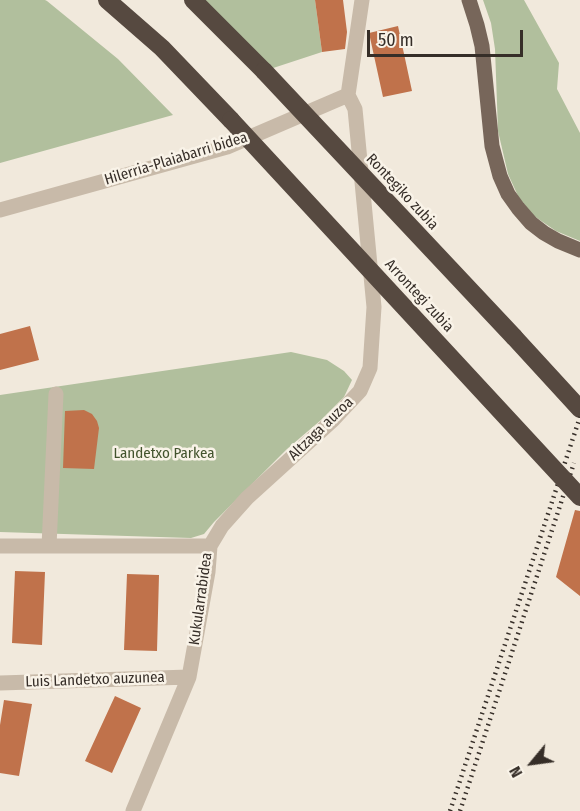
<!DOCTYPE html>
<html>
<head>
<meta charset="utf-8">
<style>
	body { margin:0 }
	#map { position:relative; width:580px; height:811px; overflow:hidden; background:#f1e9dc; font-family:"Fira Sans Condensed",sans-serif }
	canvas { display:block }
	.north { position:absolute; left:502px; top:733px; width:60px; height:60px; -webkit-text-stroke:4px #f9f3e8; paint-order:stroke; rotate:241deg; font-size:16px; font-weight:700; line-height:24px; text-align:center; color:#362e28 }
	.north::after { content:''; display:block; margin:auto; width:21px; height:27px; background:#362e28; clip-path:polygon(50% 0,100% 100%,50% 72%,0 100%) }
	.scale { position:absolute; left:367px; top:30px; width:156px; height:27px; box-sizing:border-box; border:3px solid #362e28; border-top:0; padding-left:8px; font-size:18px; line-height:21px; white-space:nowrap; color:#362e28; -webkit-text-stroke:4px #f9f3e8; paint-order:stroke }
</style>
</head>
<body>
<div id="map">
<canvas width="580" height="811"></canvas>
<div class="north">N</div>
<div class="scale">50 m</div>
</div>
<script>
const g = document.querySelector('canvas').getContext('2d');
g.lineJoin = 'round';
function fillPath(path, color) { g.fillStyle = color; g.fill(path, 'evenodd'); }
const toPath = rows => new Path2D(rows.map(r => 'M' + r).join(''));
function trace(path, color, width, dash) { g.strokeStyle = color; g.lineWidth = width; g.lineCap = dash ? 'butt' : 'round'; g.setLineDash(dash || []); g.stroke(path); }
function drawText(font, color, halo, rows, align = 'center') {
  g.font = font + ' "Fira Sans Condensed",sans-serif'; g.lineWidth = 5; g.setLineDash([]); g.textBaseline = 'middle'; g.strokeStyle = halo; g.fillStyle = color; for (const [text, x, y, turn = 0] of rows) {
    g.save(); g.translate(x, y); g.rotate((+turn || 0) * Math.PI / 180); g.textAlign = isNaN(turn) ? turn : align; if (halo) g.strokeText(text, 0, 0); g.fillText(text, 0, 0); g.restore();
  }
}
const green = toPath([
	[0,0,45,0,47,1,118,59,173,115,0,163],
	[193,0,315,0,322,52,264,71],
	[483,0,524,0,559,63,557,89,580,133,580,241,556,231,534,216,519,198,508,174,498,131,495,49,491,23],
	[291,352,327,360,344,371,352,380,344,397,321,420,287,449,214,522,204,534,191,538,0,532,0,395]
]);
const building = toPath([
	[315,0,343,0,347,32,345,49,322,52],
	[398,26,412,91,383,97,369,33],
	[30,326,39,360,0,370,0,334],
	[84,410,92,414,97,421,99,428,94,469,63,468,65,411],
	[575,510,580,511,580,596,556,577],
	[15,571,45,572,42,645,12,643],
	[127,574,159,575,157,651,124,650],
	[115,696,141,708,112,773,85,761],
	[4,700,32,704,19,776,0,773,0,725]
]);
const minor = toPath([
	[0,210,227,147,348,95],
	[0,546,210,546,208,572,189,677,133,811],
	[49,546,56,394],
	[210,546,222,526,247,498,333,420,360,391,370,368,374,307,355,109,348,95,362,0],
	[0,683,189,677]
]);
const major = toPath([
	[469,0,477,25,482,46,492,146,500,176,508,194,518,208,531,223,544,233,558,241,580,250]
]);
const highway = toPath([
	[107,0,162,48,231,120],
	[193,0,264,71],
	[514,337,580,409]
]);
const rail = toPath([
	[450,811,580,417],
	[460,811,574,463]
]);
const highwayBridge = toPath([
	[264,71,514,337],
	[231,120,580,497]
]);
const streetNames = [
	["Hilerria-Plaiabarri bidea",176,159,-17],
	["Rontegiko zubia",402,192,47],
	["Arrontegi zubia",419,296,47],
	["Altzaga auzoa",321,429,-44],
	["Kukularrabidea",201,599,-82],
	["Luis Landetxo auzunea",95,680,-2]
];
const parkNames = [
	["Landetxo Parkea",164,454]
];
fillPath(green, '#b1bf9d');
fillPath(building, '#c0724b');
trace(minor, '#c8baa9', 15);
trace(major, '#77665a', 15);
trace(highway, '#564940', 18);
trace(rail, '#362e28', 4.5, [1.5, 4.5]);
trace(highwayBridge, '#564940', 18);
drawText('15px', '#362e28', '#f9f3e8', streetNames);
drawText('15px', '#42532d', '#f9f3e8', parkNames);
</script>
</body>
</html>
